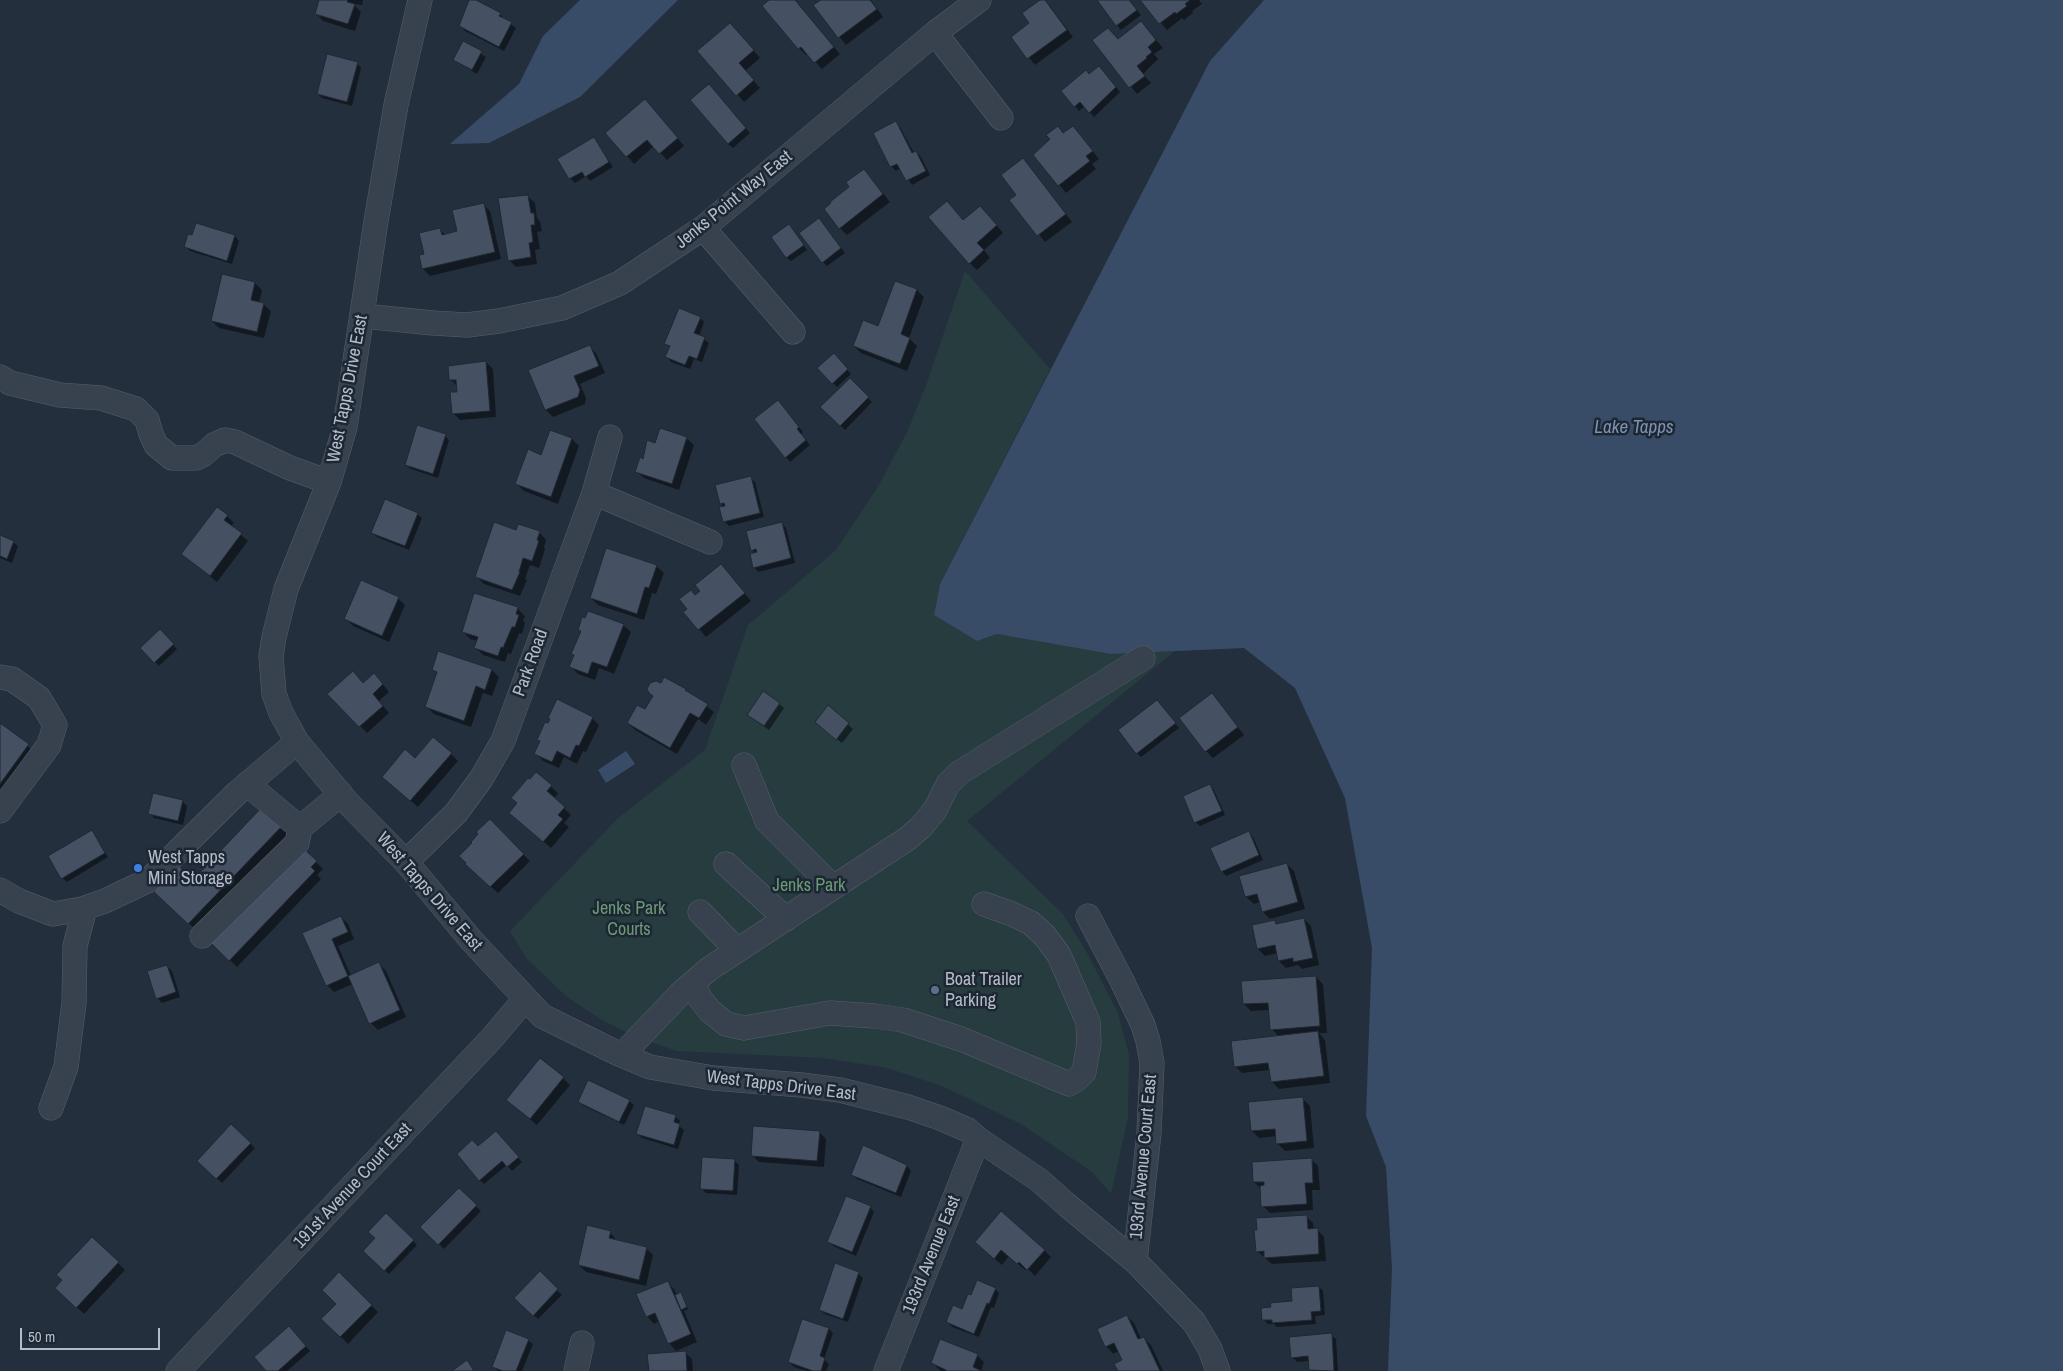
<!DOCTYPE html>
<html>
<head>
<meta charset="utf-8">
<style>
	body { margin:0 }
	#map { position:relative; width:2063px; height:1371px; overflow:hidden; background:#242f3e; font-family:"Archivo Narrow",sans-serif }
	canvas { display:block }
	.scale { position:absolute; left:20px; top:1328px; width:140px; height:22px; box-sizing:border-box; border:2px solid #b4bcc9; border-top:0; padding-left:6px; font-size:15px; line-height:18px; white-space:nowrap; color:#b4bcc9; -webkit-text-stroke:4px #1d2633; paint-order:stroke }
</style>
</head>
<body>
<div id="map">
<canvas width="2063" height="1371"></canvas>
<div class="scale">50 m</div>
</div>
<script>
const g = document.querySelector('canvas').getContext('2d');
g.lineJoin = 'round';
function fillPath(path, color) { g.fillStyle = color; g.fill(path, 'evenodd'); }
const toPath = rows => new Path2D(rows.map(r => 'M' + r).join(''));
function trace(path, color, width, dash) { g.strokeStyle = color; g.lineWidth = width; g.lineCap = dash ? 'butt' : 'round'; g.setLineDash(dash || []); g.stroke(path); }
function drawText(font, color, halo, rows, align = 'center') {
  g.font = font + ' "Archivo Narrow",sans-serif'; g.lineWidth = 5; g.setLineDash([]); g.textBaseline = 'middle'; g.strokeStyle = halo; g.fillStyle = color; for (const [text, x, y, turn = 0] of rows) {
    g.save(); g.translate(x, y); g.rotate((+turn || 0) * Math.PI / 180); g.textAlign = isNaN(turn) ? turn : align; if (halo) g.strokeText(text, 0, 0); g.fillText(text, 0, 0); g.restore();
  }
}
const green = toPath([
	[965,271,1050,369,940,584,934,615,977,641,997,634,1111,654,1175,651,967,821,1063,914,1086,951,1118,1013,1129,1055,1128,1118,1111,1194,1092,1172,1021,1124,942,1086,887,1068,823,1058,676,1051,632,1035,602,1020,567,997,526,958,510,931,618,818,705,750,748,625,836,550,879,485,907,432,925,388]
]);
const water = toPath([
	[580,0,678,0,580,97,489,143,450,144,519,84,543,36],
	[1264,0,2063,0,2063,1371,1388,1371,1392,1269,1386,1167,1366,1116,1372,948,1345,798,1295,688,1244,648,1111,654,997,634,977,641,934,615,940,584,1210,61],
	[626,751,635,764,606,783,598,770]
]);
const shadow = toPath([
	[320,0,363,0,362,5,356,4,355,6,361,12,355,31,323,21,316,13],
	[471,0,500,14,504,20,516,28,504,51,465,31,460,26],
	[771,0,795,0,840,54,822,69,808,54,806,55,799,48,764,6],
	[823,0,871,0,883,17,846,45,815,6],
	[1042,0,1050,6,1073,37,1035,65,1013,37,1031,23],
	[1098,0,1129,0,1141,15,1121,30],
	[1142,0,1199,0,1202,4,1192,11,1193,13,1184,20,1182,18,1167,30],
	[1141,23,1163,48,1154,54,1158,59,1143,74,1151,83,1137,94,1094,41,1118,40],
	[737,31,760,58,745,71,760,88,744,102,699,52],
	[463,43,486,57,477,74,454,60],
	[357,63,361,68,352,106,322,98,318,94],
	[1104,72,1120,92,1094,117,1085,106,1079,111,1063,91,1090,76],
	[713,90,750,133,733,148,728,144],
	[652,108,684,146,667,160,654,146,634,164,607,133],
	[896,123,900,127,914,153,916,152,921,157,930,175,912,185,901,168,896,171,891,166,875,134],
	[1057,127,1064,134,1080,135,1099,159,1092,164,1096,169,1066,193,1035,155,1052,139],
	[594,138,613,167,590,181,586,176,575,183,570,178],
	[1030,167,1072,222,1045,242,1011,200,1018,195],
	[871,178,890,202,847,235,840,228],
	[527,196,535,203,537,218,540,221,542,231,537,232,540,249,535,250,537,264,516,267,509,260],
	[483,204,490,211,501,259,430,276,423,269,425,255,440,229,445,235,458,232],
	[987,214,1003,233,984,250,990,258,977,270,970,263],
	[197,224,235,236,239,241,232,264,190,251,185,246,193,237],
	[823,225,845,253,827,266,823,262],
	[789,226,807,250,791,261,786,257],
	[255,283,262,290,259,303,263,304,271,311,264,338,219,328,212,321],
	[917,290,924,297,909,338,917,346,907,371,861,353,854,346,879,327],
	[700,318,704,322,699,336,709,343,702,362,694,359,690,369,671,362,667,357,670,348,666,343],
	[589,346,596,353,605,373,580,384,586,398,585,404,553,417,546,410,530,371],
	[838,360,851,374,837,387,833,383],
	[486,362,493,369,496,417,460,420,453,413,458,393,458,387,450,379],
	[850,380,872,402,845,430,822,407],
	[782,406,803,432,801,434,810,445,790,462,786,457],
	[551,431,572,439,579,446,558,504,524,491,517,484,542,456],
	[445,436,449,440,438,478,411,469,406,465],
	[686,438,694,445,679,490,644,478,636,471,644,460],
	[750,477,755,482,764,517,729,526,724,521,724,507,721,504],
	[417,514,422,518,409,550,377,537,373,533],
	[227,516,234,523,231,526,248,541,217,582,182,554],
	[782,524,786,528,795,563,758,572,754,567,756,554,752,550],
	[517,531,539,532,546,540,544,547,545,549,539,568,530,565,525,579,527,580,520,596,484,584,477,577],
	[0,536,13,542,18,546,12,563,0,558],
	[656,566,664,573,656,594,652,593,644,620,598,605,591,598],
	[728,573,751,601,706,637,685,612,689,609,691,591,696,596],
	[475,594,518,609,525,616,523,621,525,623,522,634,519,633,511,654,508,653,505,662,483,655,476,648,478,641,470,639,463,631],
	[398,598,405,605,389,642,353,626,346,619],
	[623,625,631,632,614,674,599,668,595,680,578,674,571,667,575,656,572,653,582,632,579,629],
	[160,631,177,649,159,666,142,648],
	[439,652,492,670,499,677,492,696,483,693,471,727,434,714,427,707,438,674,433,670],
	[664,679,685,690,714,712,706,725,698,719,677,754,635,730,628,723,646,711],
	[381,682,389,692,379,701,389,713,367,733,329,694,364,684],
	[764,692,784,708,769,730,748,715],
	[1157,701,1179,728,1141,757,1137,753],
	[1218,702,1244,735,1213,758,1206,751],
	[828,707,853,729,842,743,821,726],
	[592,718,599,725,586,752,583,751,577,764,564,757,559,768,543,761,536,753,541,742,538,739],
	[0,725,35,752,0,798],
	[451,754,458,761,418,807,391,784,415,760],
	[536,774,558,793,554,799,571,815,564,823,569,827,551,848,510,813,518,804,530,781],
	[1210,786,1214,790,1225,815,1200,826,1195,822],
	[182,801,187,806,183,825,154,818,150,813],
	[263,808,289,833,196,930,156,892,193,882],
	[490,821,530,861,498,893,473,871,474,843],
	[92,832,108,857,67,882,62,878],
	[1248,833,1253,837,1263,860,1226,876,1222,871],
	[303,849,323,869,317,875,321,879,237,967,213,943],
	[1287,864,1294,871,1305,909,1270,919,1263,912,1260,902,1254,904,1246,897,1241,876],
	[341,917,348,924,354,939,338,946,351,976,379,964,386,971,406,1017,378,1030,371,1023,353,984,334,992,327,985,304,933],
	[1304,919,1311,926,1319,965,1302,969,1298,965,1286,968,1279,961,1278,953,1265,956,1258,949,1275,921,1278,924],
	[167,966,172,971,180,997,162,1003,157,998],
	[1316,977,1323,984,1327,1033,1319,1033,1325,1040,1330,1083,1279,1089,1272,1082,1270,1070,1242,1073,1235,1066,1279,1037,1272,1029,1270,1010,1251,1011,1244,1004],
	[563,1078,570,1085,537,1125,515,1107],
	[1303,1099,1310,1106,1314,1148,1285,1151,1278,1144,1277,1136,1259,1138,1252,1131],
	[579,1101,629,1101,634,1105,624,1125,584,1106],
	[675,1116,680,1121,678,1125,684,1130,678,1149,642,1138,637,1133],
	[232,1126,255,1148,222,1183,198,1161],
	[819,1132,826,1139,824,1167,759,1162,752,1155],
	[500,1137,522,1162,512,1171,507,1165,484,1184,480,1180,478,1148],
	[864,1147,907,1166,911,1171,901,1197,857,1179,852,1174],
	[1311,1159,1318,1166,1320,1190,1312,1190,1313,1210,1270,1213,1263,1206,1261,1189,1254,1182],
	[734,1160,739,1165,737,1195,706,1193,701,1188],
	[459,1190,481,1211,444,1249,422,1227],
	[870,1207,874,1212,856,1256,833,1246,829,1241],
	[386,1215,417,1245,389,1274,365,1251,377,1238],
	[1306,1216,1313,1223,1314,1230,1317,1229,1324,1237,1326,1261,1272,1264,1257,1251],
	[610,1232,617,1241,646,1248,653,1255,646,1286,586,1272,579,1265],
	[983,1249,1044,1250,1051,1257,1035,1276,1027,1268,1025,1270,1009,1256,1002,1265],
	[118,1263,125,1270,84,1314,57,1288],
	[540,1273,562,1295,538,1319,516,1298],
	[858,1273,863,1278,848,1322,825,1314,820,1310],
	[339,1274,378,1312,348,1344,323,1319,338,1304],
	[667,1282,674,1289,677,1295,682,1296,688,1309,684,1311,697,1342,676,1351,669,1343,659,1321,654,1324,647,1316],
	[1319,1287,1323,1291,1325,1315,1315,1316,1316,1324,1277,1327,1274,1324,1268,1324,1264,1320],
	[995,1289,999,1293,994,1308,991,1307,979,1337,952,1327,948,1322,962,1310,972,1296],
	[1127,1316,1134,1323,1141,1339,1143,1338,1151,1345,1163,1371,1119,1371,1123,1360,1119,1351,1113,1354,1106,1346],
	[829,1329,833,1333,824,1359,829,1364,826,1371,807,1371,794,1367,789,1362],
	[293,1332,310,1351,287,1371,267,1371],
	[1331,1335,1336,1339,1338,1371,1312,1371,1310,1361,1297,1362,1292,1357],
	[528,1340,533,1344,522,1371,498,1371,493,1366],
	[685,1352,692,1359,693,1371,650,1371],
	[977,1355,984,1362,981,1371,941,1371,932,1363]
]);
const building = toPath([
	[319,0,348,0,347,2,355,4,348,24,315,14,319,0],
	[469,0,476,0,501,13,499,16,512,22,499,47,459,26,469,0],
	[769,0,795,0,834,47,814,63,801,47,798,49,762,6,769,0],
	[821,0,870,0,877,9,838,38,813,5,821,0],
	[1040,0,1045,0,1067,30,1027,59,1011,37,1029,23,1022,13,1040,0],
	[1097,0,1129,0,1137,10,1116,26,1097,0],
	[1140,0,1190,0,1185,4,1187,6,1176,14,1175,12,1159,24,1140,0],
	[1141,21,1156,40,1148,47,1152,52,1146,57,1147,58,1137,66,1145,76,1129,88,1092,40,1108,28,1118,39,1141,21],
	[730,23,754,50,739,63,754,80,736,96,697,51,730,23],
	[463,41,482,51,472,70,453,60,463,41],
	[327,54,358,62,347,102,317,94,327,54],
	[1099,66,1116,87,1089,113,1080,102,1074,107,1061,91,1086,70,1089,74,1099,66],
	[709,84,746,128,728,144,690,100,709,84],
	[645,99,678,138,659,154,647,140,626,157,605,133,645,99],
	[896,121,912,153,916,151,926,171,906,181,897,164,890,167,873,133,896,121],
	[1058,126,1063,133,1073,126,1093,151,1086,156,1090,161,1058,186,1033,155,1050,139,1046,135,1058,126],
	[594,137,609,162,585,177,582,172,569,179,557,159,594,137],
	[1023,158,1066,214,1037,236,1009,200,1016,195,1001,175,1023,158],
	[864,169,883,194,839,229,824,209,831,203,830,202,849,187,846,182,864,169],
	[528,195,531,213,534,213,535,225,531,225,533,242,529,243,531,257,508,261,498,198,528,195],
	[947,201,963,220,980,206,997,225,977,243,984,250,969,264,928,217,947,201],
	[484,203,495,252,422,269,419,255,424,254,419,233,440,228,442,235,457,231,452,210,484,203],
	[819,218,841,248,822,263,799,233,819,218],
	[196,223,235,235,227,261,184,247,188,234,192,235,196,223],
	[789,224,804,245,786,258,771,237,789,224],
	[222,274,255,282,251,300,264,303,257,332,211,321,222,274],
	[895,281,917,289,901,334,910,338,900,364,853,346,863,320,878,326,895,281],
	[679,308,701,317,694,333,705,337,697,359,689,356,685,365,665,357,670,346,664,344,679,308],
	[590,345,599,366,574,376,580,390,578,397,545,410,528,370,590,345],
	[834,353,848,369,832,384,817,368,834,353],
	[486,361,490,411,452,414,450,392,457,392,456,380,449,380,448,366,486,361],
	[850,378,869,397,840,426,820,407,850,378],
	[778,400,799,427,797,429,806,440,785,458,754,419,778,400],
	[417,425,446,434,433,474,405,465,417,425],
	[660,428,687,437,672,484,635,472,640,457,643,459,647,440,655,443,660,428],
	[550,430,572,438,551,497,515,484,528,449,541,455,550,430],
	[751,476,760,513,723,522,719,507,725,506,724,503,720,504,715,485,751,476],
	[385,499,418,513,405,546,371,533,385,499],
	[217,507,228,515,224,520,242,533,210,576,181,554,217,507],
	[494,522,516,530,518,524,540,531,537,540,539,541,532,561,523,558,519,572,520,572,512,590,475,577,494,522],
	[782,522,791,558,753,568,750,554,757,552,756,549,751,551,746,531,782,522],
	[0,535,14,541,7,559,0,556,0,535],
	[606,548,657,565,649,588,645,587,637,614,590,598,606,548],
	[721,564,745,593,698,630,683,612,687,609,679,599,691,590,695,595,700,591,695,585,721,564],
	[361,580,399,597,382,636,344,619,361,580],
	[474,593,518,607,516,614,519,615,515,627,512,627,503,648,501,647,498,656,474,648,478,637,462,632,474,593],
	[588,611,624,624,607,667,592,662,588,674,569,667,574,655,571,654,581,631,578,630,582,617,585,618,588,611],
	[160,629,174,644,154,663,140,648,160,629],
	[438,651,492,669,485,690,476,686,464,721,425,707,437,672,432,670,438,651],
	[353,671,363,683,374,673,383,684,373,694,383,706,359,727,327,694,353,671],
	[664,677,686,689,685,690,708,704,699,718,690,713,670,748,627,723,637,705,645,709,653,696,649,693,647,689,650,683,656,681,661,683,664,677],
	[763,691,780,703,764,726,747,715,763,691],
	[1212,693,1238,727,1205,752,1179,718,1212,693],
	[557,699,593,717,579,746,576,745,570,758,557,751,552,762,534,754,540,741,537,740,545,722,548,723,550,719,548,718,557,699],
	[1157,700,1176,723,1136,754,1118,730,1157,700],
	[828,705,849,723,836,740,815,722,828,705],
	[0,723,29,744,0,784,0,723],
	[433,737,452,753,410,801,382,777,405,749,415,758,433,737],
	[536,772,552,785,547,791,565,807,558,815,563,819,543,842,509,813,517,803,511,798,528,778,530,779,536,772],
	[1210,784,1222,811,1194,823,1183,796,1210,784],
	[153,793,183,800,178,821,148,814,153,793],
	[263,806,283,825,188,924,154,892,179,866,193,880,263,806],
	[490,819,524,854,490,887,465,864,466,863,459,856,472,843,471,842,478,834,476,832,490,819],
	[92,830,105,853,61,879,48,856,92,830],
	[1249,831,1259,855,1221,872,1210,848,1249,831],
	[303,848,317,861,311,867,315,871,229,961,211,943,303,848],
	[1287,863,1298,902,1262,912,1257,894,1245,897,1239,876,1287,863],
	[341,916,348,932,332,939,348,976,326,986,302,933,341,916],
	[1304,918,1313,958,1293,962,1293,958,1278,961,1275,945,1257,949,1252,925,1275,920,1276,924,1304,918],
	[379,962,400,1010,369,1024,348,976,379,962],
	[167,965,176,992,156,999,147,971,167,965],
	[1316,976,1320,1026,1270,1030,1268,1003,1243,1004,1241,981,1316,976],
	[1318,1031,1324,1076,1271,1082,1268,1063,1234,1067,1231,1041,1318,1031],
	[540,1058,564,1077,530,1119,506,1100,540,1058],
	[588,1080,630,1100,619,1122,578,1102,588,1080],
	[1303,1097,1307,1141,1276,1144,1275,1129,1251,1131,1248,1102,1303,1097],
	[645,1106,676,1115,674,1122,680,1124,674,1145,636,1134,645,1106],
	[231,1124,251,1143,216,1179,197,1161,231,1124],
	[753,1126,820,1131,817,1161,751,1156,753,1126],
	[496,1131,519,1157,507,1167,502,1161,479,1181,457,1154,472,1140,478,1146,496,1131],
	[863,1145,907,1165,896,1193,851,1175,863,1145],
	[702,1157,735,1159,733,1191,700,1189,702,1157],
	[1312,1158,1313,1183,1305,1183,1307,1204,1261,1207,1260,1186,1264,1185,1264,1182,1253,1182,1252,1162,1312,1158],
	[459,1188,477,1205,438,1245,420,1227,459,1188],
	[846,1196,871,1206,852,1252,827,1242,846,1196],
	[1001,1211,1045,1250,1027,1270,1019,1262,1017,1264,1001,1250,994,1259,975,1242,1001,1211],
	[386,1213,414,1240,384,1271,363,1251,375,1238,368,1232,386,1213],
	[1307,1215,1308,1229,1318,1228,1319,1254,1264,1258,1264,1251,1256,1252,1254,1230,1257,1230,1256,1218,1307,1215],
	[587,1225,611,1231,609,1238,647,1247,639,1280,578,1265,587,1225],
	[92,1237,119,1262,76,1308,55,1288,62,1280,56,1275,92,1237],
	[835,1263,859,1272,843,1319,819,1310,835,1263],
	[540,1271,558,1289,533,1316,514,1298,540,1271],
	[339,1272,372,1305,340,1337,321,1319,336,1304,322,1290,339,1272],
	[977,1280,996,1288,989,1304,987,1303,974,1334,946,1322,953,1305,962,1309,968,1294,971,1295,977,1280],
	[668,1281,691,1334,668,1344,655,1313,646,1317,636,1294,668,1281],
	[1319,1286,1321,1311,1311,1312,1312,1320,1272,1323,1272,1320,1262,1320,1261,1308,1271,1307,1270,1303,1292,1301,1291,1288,1319,1286],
	[681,1292,687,1307,681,1310,675,1295,681,1292],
	[1127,1315,1138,1339,1144,1337,1160,1371,1118,1371,1114,1364,1122,1360,1114,1343,1105,1347,1097,1329,1127,1315],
	[802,1319,829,1328,820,1356,825,1358,821,1371,813,1371,788,1362,802,1319],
	[289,1326,306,1346,278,1371,266,1371,254,1357,289,1326],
	[506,1330,529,1339,516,1371,503,1371,492,1367,506,1330],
	[1332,1333,1334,1371,1309,1370,1308,1356,1291,1358,1289,1337,1332,1333],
	[940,1339,978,1354,973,1367,982,1371,945,1371,946,1370,931,1363,940,1339],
	[686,1351,687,1371,649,1371,647,1354,686,1351],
	[467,1360,474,1371,452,1371,467,1360]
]);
const minor = toPath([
	[420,0,396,105,376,221,345,427,329,482,286,589,274,637,271,656,274,694,281,713,297,742,347,802,406,862,472,941,542,1016,619,1054,650,1067,713,1078,801,1085,840,1090,908,1107,940,1118,968,1130,978,1139,1039,1180,1067,1205,1135,1261,1194,1322,1210,1349,1218,1371],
	[935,33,1001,118],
	[703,228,793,332],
	[363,316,433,323,467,325,499,321,562,308,620,283,703,228,935,33,979,0],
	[0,377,10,383,60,395,101,398,136,409,147,420,151,434,156,445,172,458,196,458,204,454,214,445,225,440,235,442,290,468,329,482],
	[594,493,710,542],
	[0,677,12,679,39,698,55,725,49,745,0,811],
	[744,765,767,821,833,887],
	[300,828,341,794],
	[406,862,456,813,481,779,503,741,594,493,610,437],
	[726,864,786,919],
	[0,890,19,901,53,914,82,909,105,901,149,880,238,792,297,742],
	[700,912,737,950],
	[1088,916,1121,979,1143,1025,1148,1041,1152,1063,1149,1133,1135,1261],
	[202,936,297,843,300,828,247,784],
	[694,983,699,997,710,1011,726,1024,744,1028,830,1013,875,1016,903,1020,961,1039,1069,1084,1077,1079,1084,1072,1089,1043,1088,1022,1059,955,1045,936,1031,923,1012,914,984,904],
	[622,1055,680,994,709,969,907,839,921,827,935,810,948,784,959,773,1143,658],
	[51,1108,66,1067,74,1003,75,946,85,908],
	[178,1371,493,1037,525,999],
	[576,1371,582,1343],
	[886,1371,978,1139]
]);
const markers = [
	[138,868,5,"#3f7fe0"],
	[935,990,5,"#5c6f8a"]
];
const streetNames = [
	["Jenks Point Way East",734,200,-39],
	["West Tapps Drive East",348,389,-79],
	["Park Road",531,663,-70],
	["West Tapps Drive East",429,892,49],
	["West Tapps Drive East",781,1086,7],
	["193rd Avenue Court East",1144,1157,-85],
	["191st Avenue Court East",353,1186,-47],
	["193rd Avenue East",932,1255,-68]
];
const poiNames = [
	["West Tapps",148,858],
	["Mini Storage",148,879],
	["Boat Trailer",945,980],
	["Parking",945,1001]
];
const parkNames = [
	["Jenks Park",809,886],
	["Jenks Park",629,909],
	["Courts",629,930]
];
const waterNames = [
	["Lake Tapps",1634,428]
];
fillPath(green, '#263c3f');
fillPath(water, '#394c67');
fillPath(shadow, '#0007');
fillPath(building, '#455162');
trace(building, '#1f2835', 1);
trace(minor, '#565f6c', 25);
trace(minor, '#38414e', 24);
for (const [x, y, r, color] of markers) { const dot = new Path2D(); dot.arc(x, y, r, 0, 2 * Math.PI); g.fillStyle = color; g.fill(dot); trace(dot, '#1d2633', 2); }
drawText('18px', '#b4bcc9', '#1d2633', streetNames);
drawText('18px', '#b4bcc9', '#1d2633', poiNames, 'left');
drawText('18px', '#6b9a76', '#1d2633', parkNames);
drawText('italic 19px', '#7c92b1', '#1d2633', waterNames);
</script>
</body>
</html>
